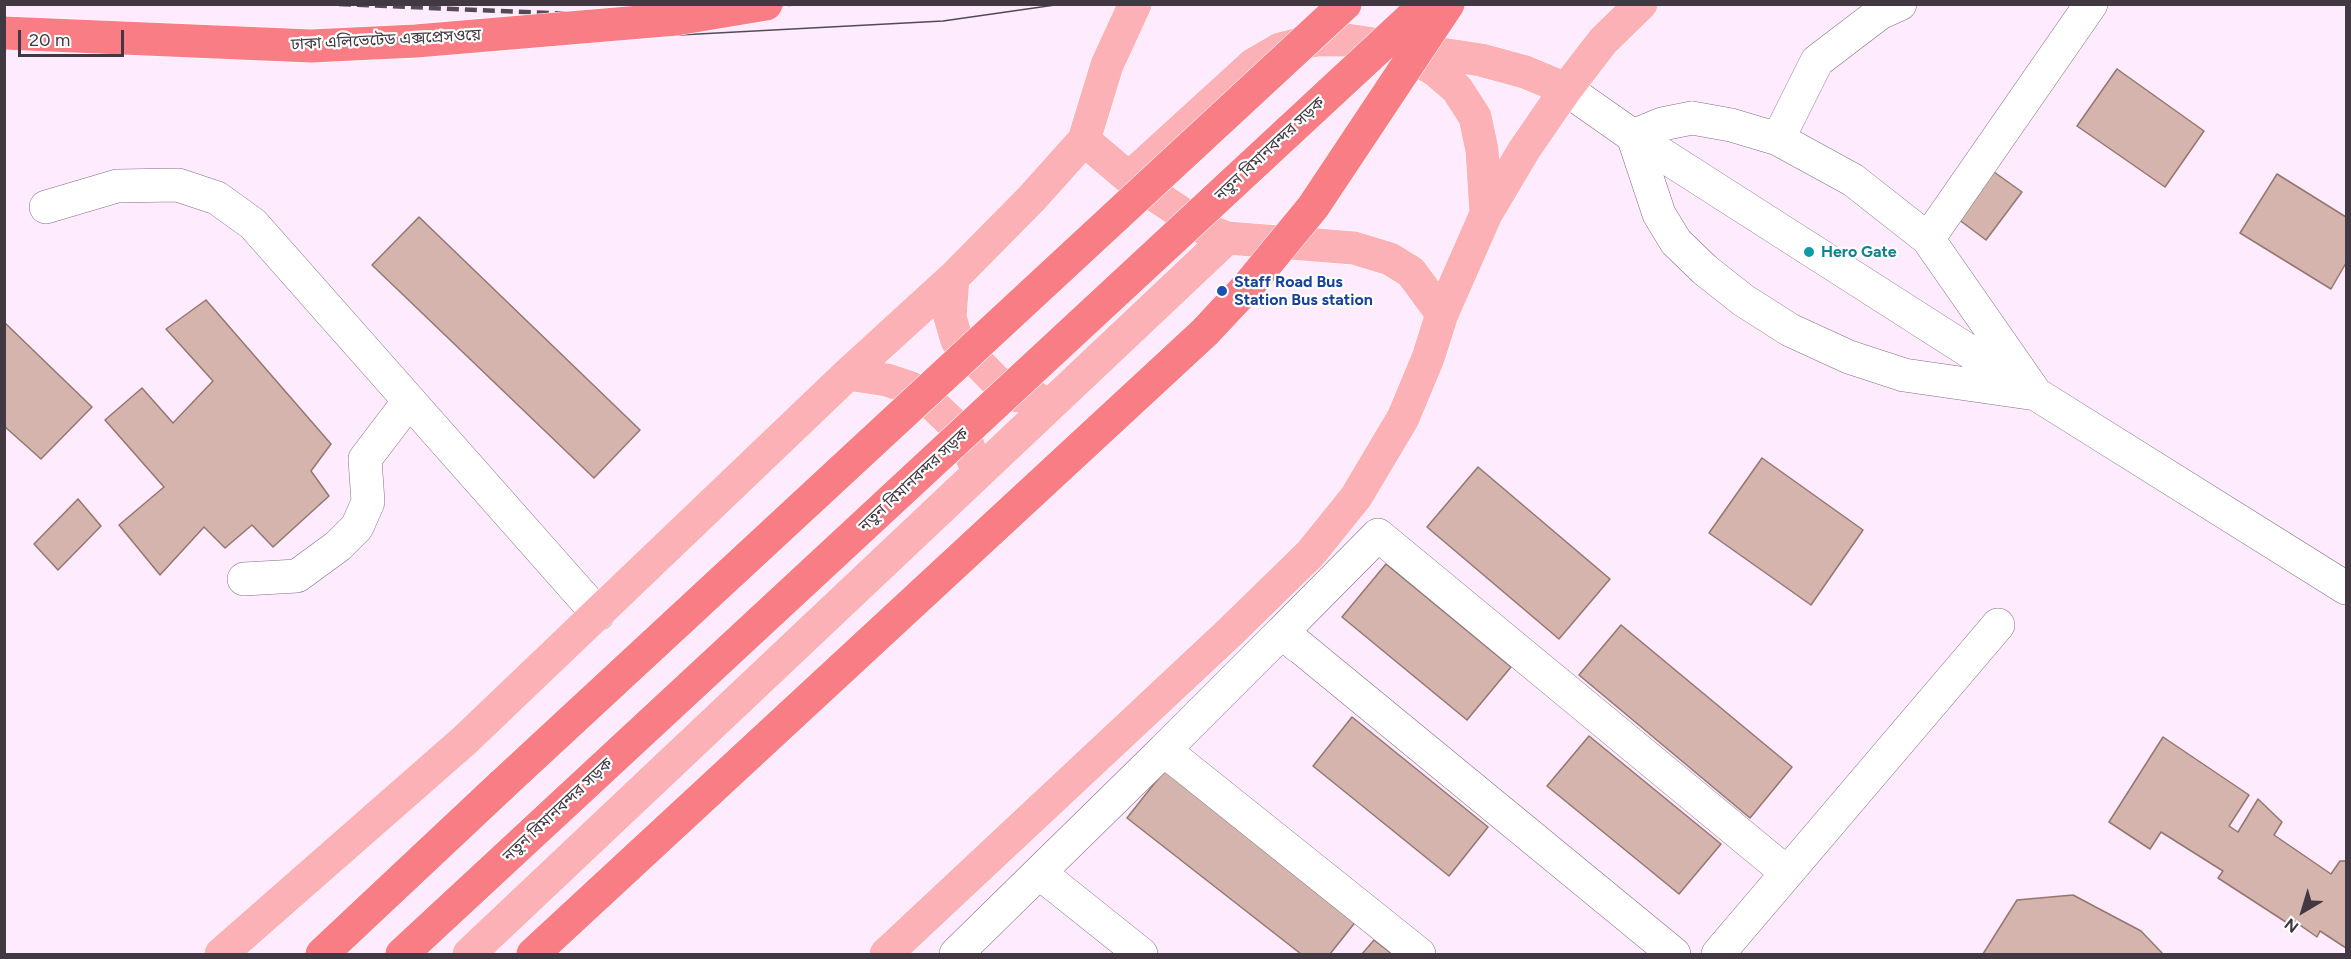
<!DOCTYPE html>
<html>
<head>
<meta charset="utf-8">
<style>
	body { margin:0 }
	#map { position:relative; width:2351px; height:959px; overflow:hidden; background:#feebfd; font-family:Figtree,sans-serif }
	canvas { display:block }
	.frame { position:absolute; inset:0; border:6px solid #413841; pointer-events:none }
	.north { position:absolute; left:2273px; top:881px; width:60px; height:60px; -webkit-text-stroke:4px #fff; paint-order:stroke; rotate:218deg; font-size:16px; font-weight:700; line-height:24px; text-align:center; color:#413841 }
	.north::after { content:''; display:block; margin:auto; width:21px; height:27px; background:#413841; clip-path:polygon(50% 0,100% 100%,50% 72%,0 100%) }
	.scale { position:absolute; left:18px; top:30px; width:106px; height:27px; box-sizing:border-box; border:3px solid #413841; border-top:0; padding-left:8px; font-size:18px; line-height:21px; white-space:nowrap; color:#413841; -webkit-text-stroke:4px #fff; paint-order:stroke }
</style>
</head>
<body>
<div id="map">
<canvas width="2351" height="959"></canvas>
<div class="frame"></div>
<div class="north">N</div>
<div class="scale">20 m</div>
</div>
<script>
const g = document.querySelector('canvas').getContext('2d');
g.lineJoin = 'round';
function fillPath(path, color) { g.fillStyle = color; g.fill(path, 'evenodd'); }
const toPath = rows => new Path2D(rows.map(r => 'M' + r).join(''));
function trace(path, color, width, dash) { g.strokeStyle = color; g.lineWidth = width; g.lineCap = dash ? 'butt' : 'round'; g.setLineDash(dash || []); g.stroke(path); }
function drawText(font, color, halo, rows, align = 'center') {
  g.font = font + ' Figtree,"Noto Sans Bengali",sans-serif'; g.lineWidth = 4.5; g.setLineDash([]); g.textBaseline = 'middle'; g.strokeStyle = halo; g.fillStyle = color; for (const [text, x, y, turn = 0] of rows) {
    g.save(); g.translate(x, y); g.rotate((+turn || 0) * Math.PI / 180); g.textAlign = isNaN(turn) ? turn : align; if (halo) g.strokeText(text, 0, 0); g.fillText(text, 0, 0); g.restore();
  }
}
const building = toPath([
	[2117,69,2204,131,2165,187,2077,126,2117,69],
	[1994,172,2022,192,1986,240,1958,219,1994,172],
	[2277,174,2346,217,2346,263,2331,289,2240,233,2277,174],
	[419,217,640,430,594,478,372,265,419,217],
	[206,300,331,444,311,471,329,496,273,547,252,525,225,548,204,527,160,575,119,525,164,487,105,420,142,388,173,423,213,381,166,329,206,300],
	[4,322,92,407,41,459,4,426,4,322],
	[1762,458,1863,530,1811,605,1709,533,1762,458],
	[1478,467,1610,579,1559,639,1427,527,1478,467],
	[78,499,101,526,58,570,34,544,78,499],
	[1386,564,1511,667,1467,720,1342,617,1386,564],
	[1621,625,1792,767,1750,818,1579,675,1621,625],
	[1352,717,1488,827,1449,876,1313,766,1352,717],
	[1589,736,1721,844,1679,894,1547,786,1589,736],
	[2163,737,2249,795,2229,826,2238,832,2258,799,2282,822,2274,835,2331,874,2340,861,2346,861,2346,948,2320,931,2317,937,2294,921,2292,926,2218,878,2223,871,2161,832,2150,849,2109,822,2163,737],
	[1165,770,1357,920,1330,954,1301,954,1127,818,1165,770],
	[2073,895,2141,931,2163,954,1983,954,2017,900,2073,895],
	[1374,940,1392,954,1362,954,1374,940]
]);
const minor = toPath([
	[1566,89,1633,136,2036,394,2346,588],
	[1692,118,1731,125,1778,139,1853,180,1928,239,2036,394,1904,375,1849,357,1790,330,1743,300,1705,270,1676,242,1659,214,1633,136,1662,124,1692,118],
	[1778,139,1817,61,1880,13,1900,4],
	[46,207,117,186,178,185,217,198,253,224,598,614],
	[1928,239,2091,4],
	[244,579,297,576,338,546,357,527,368,502,365,459,409,401],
	[1298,646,1282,632,1164,750,1419,954],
	[1041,874,1141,954],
	[956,954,1164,750,1181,764],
	[1674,954,1282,632,1378,535,1786,872],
	[1718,954,1998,625]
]);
const major = toPath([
	[1407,53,1436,71,1457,89,1475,117,1482,150,1486,214],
	[1084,140,1129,178,1207,230,1227,238,1354,248,1390,259,1411,272,1442,314],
	[1129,178,1254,64,1280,49,1316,40,1347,40,1481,60,1525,72,1566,89],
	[953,278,950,317,957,341,995,380,1018,396,1035,397],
	[848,374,887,380,911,388,930,402,964,434,973,460],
	[221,954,465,740,848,374,953,278,1032,198,1084,140,1107,65,1135,4],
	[469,954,1227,238],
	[886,954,1229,633,1310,554,1356,497,1403,418,1428,358,1442,314,1486,214,1524,150,1566,89,1603,41,1641,4]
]);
const highway = toPath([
	[322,954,503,784]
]);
const tram = toPath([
	[4,22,604,39,943,21,1062,4]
]);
const rail = toPath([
	[339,4,617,16,790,4]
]);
const highwayBridge = toPath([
	[4,33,311,46,416,41,676,19,766,4],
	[503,784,1345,4],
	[402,954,1426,4],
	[533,954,1205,332,1248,286,1313,207,1448,4]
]);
const markers = [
	[1809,252,6,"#0f9aa8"],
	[1222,291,6,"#1a4fb4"]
];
const streetNames = [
	["ঢাকা এলিভেটেড এক্সপ্রেসওয়ে",386,40,-3],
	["নতুন বিমানবন্দর সড়ক",1270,149,-43],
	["নতুন বিমানবন্দর সড়ক",914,480,-43],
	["নতুন বিমানবন্দর সড়ক",558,810,-43]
];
const cultureNames = [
	["Hero Gate",1821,252]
];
const transitNames = [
	["Staff Road Bus",1234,282],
	["Station Bus station",1234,300]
];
fillPath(building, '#d5b4ae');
trace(building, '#947670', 1.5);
trace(minor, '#826e82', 34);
trace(major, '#fff', 34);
trace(highway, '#fff', 34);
trace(minor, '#fff', 33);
trace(major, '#fbb1b6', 33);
trace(highway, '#f97d85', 33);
trace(tram, '#544a54', 1.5);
trace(rail, '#544a54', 4.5, [12, 6]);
trace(highwayBridge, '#fff', 34, []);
trace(highwayBridge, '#f97d85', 33);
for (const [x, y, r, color] of markers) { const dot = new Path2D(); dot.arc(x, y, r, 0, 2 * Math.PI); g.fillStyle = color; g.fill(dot); trace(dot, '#fff', 2); }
drawText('16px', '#413841', '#fff', streetNames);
drawText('bold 16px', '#0d838f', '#fff', cultureNames, 'left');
drawText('bold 16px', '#164399', '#fff', transitNames, 'left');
</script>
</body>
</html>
